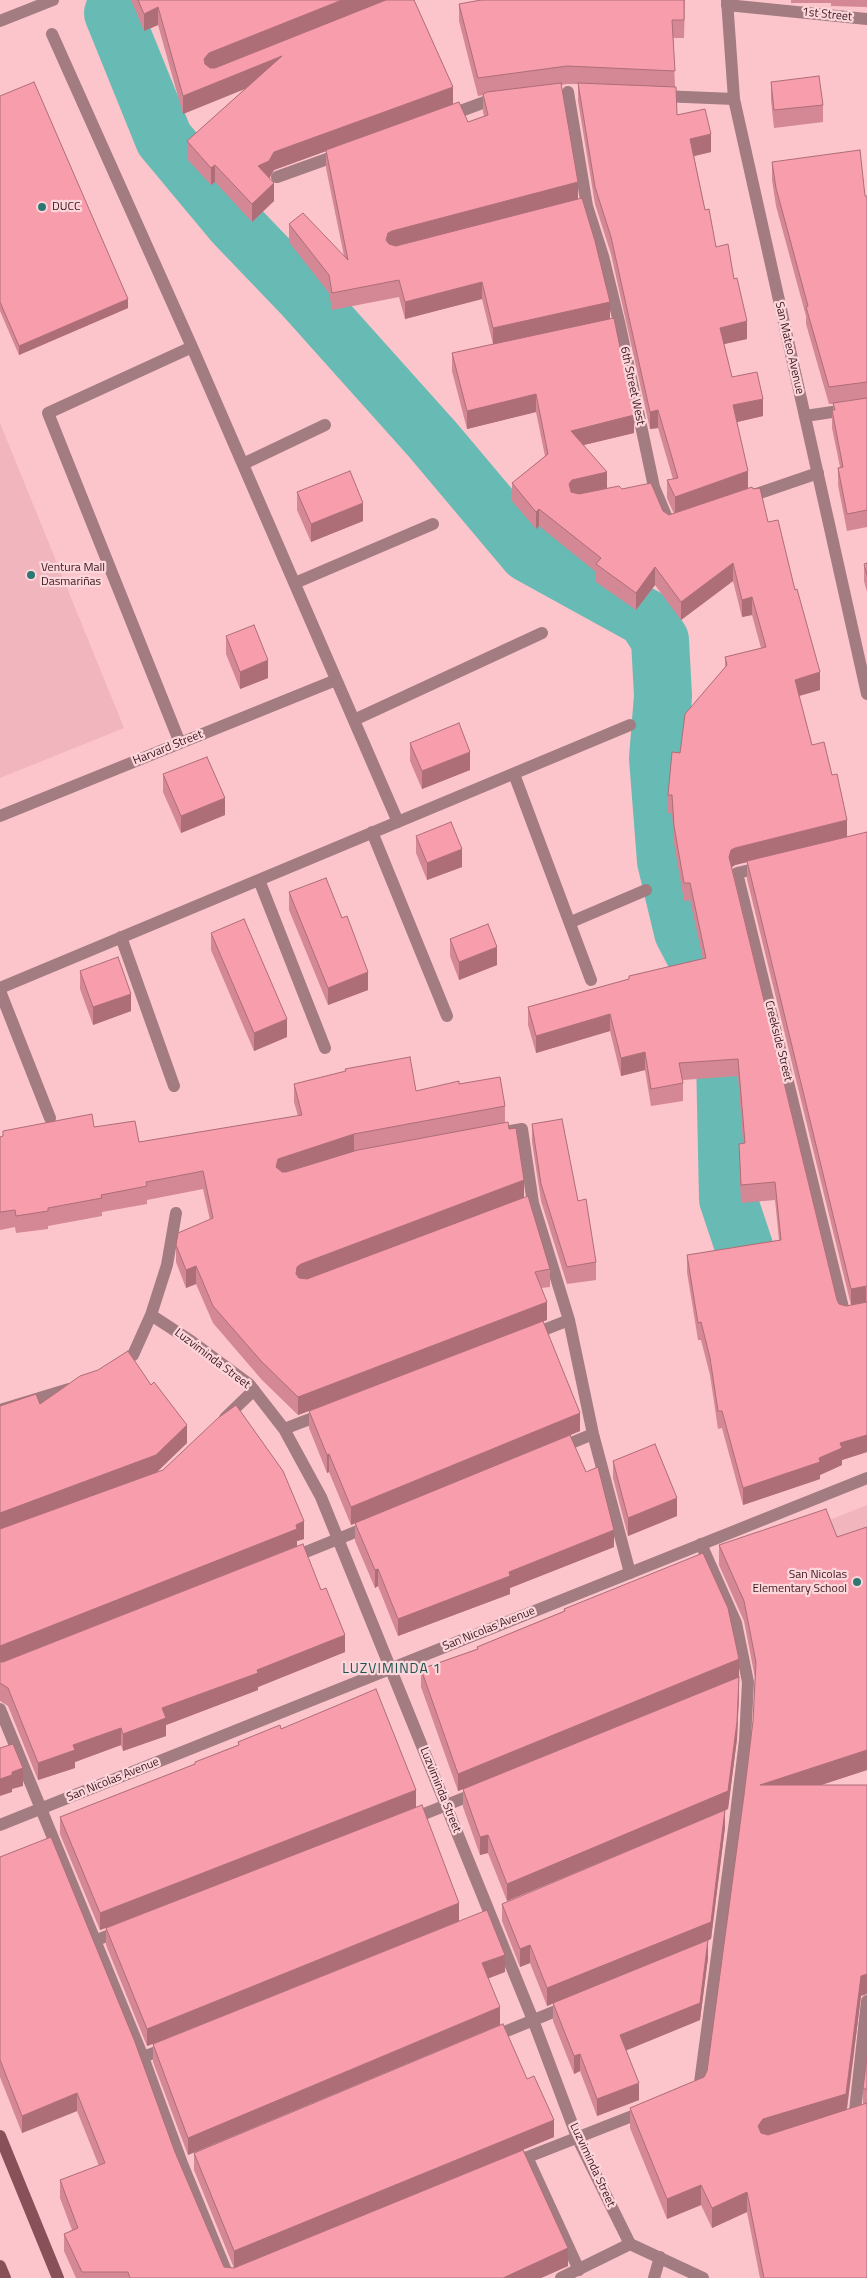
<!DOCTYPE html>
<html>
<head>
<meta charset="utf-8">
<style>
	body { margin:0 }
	canvas { display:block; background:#fcc4cb }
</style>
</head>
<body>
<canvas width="867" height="2278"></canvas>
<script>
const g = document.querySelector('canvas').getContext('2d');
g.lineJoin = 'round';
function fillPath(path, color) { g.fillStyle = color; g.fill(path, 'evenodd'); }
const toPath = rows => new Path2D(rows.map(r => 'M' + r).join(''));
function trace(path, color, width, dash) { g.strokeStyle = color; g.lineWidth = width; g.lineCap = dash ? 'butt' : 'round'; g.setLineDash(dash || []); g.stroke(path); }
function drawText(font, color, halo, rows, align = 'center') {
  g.font = font + ' "Titillium Web",sans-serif'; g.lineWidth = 4.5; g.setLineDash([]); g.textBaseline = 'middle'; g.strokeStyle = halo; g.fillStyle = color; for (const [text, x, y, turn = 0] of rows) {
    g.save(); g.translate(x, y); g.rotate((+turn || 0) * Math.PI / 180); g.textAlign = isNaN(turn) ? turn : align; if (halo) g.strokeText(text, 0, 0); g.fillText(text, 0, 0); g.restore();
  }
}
const built = toPath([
	[0,423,124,728,0,778],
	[867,1505,867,1643,827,1521]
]);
const river = toPath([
	[113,13,164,139,234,223,303,295,432,439,528,553,646,618,660,640,663,696,658,758,666,861,683,932,724,1010,728,1199,748,1259,756,1323]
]);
const pedestrian = toPath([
	[854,2120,867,2001],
	[654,2278,660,2257]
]);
const minor = toPath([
	[727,5,867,19],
	[52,34,192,347,398,822],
	[568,92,587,206,603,256,620,326,654,487,670,525,672,524],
	[661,96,734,99],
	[447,116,485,102,499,101],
	[277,177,341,154],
	[805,416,867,407],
	[243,464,325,425],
	[745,498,818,473],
	[295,583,433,524],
	[354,720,542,633],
	[180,743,48,413,192,347],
	[514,774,591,980],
	[0,816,336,680],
	[372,832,447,1016],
	[763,867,737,873,845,1316,867,1311],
	[259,880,325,1048],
	[571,922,646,890],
	[121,937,174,1086],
	[0,988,630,725],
	[0,991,50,1118],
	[499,1133,522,1129,533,1203,569,1320,593,1434,630,1573],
	[151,1315,191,1341,249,1384,284,1429,321,1497,533,2020,577,2137,630,2244,561,2278],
	[531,1335,569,1320],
	[118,1365,133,1355,151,1315,167,1265,176,1213],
	[0,1410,69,1389],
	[225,1418,254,1390],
	[284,1429,323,1414],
	[559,1448,593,1434],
	[291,1558,370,1526],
	[0,1709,143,2057,183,2166,229,2278],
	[409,1820,479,1792],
	[94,1941,120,1931],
	[492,2037,568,2006],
	[143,2057,169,2047],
	[694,2092,699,2090,736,1814,745,1740,748,1682,736,1623,701,1544],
	[527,2157,579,2270],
	[510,2164,645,2111],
	[630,2244,703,2278]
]);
const tertiary = toPath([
	[727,0,734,99,867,694],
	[0,21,53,0],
	[0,1825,867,1478]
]);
const secondary = toPath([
	[0,2136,58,2278],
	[0,2266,5,2278]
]);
const wall = toPath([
	[131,0,414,0,453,105,468,122,484,116,483,112,483,95,478,96,459,21,459,4,685,0,684,38,673,38,675,87,677,115,711,152,694,156,705,210,716,247,734,279,747,339,724,344,732,377,763,416,737,422,748,488,753,489,768,522,820,690,799,696,812,745,847,837,867,832,867,1452,842,1460,842,1465,820,1475,820,1479,743,1505,722,1428,718,1429,710,1375,701,1340,698,1340,687,1272,687,1255,779,1240,775,1200,741,1203,739,1161,739,1144,743,1143,738,1076,683,1080,683,1101,651,1106,645,1070,621,1076,610,1031,536,1053,528,1025,528,1007,629,979,629,976,703,959,690,900,684,901,674,843,672,813,668,813,668,795,680,753,725,668,725,657,761,648,752,615,742,617,733,581,681,620,655,585,636,610,596,582,596,572,539,526,536,529,512,501,512,483,545,456,536,412,467,429,452,371,452,353,493,344,482,299,405,319,399,297,332,310,329,293,289,242,289,224,344,256,326,168,326,151,274,170,269,178,274,201,252,222,215,182,211,185,187,159,187,141,246,88,183,114,158,25,144,31],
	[567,84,578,84,578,101,595,204,611,254,650,429,658,428,673,479,667,480,667,498,674,514,669,515,663,511,622,489,607,488,584,445,634,433,610,319,578,199,561,85],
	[747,862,747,879,851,1305,846,1306,839,1304,837,1300,732,867,735,865],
	[791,0,867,0,867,7,831,6,831,3,791,3],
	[771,82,823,105,823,122,774,128,771,100],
	[0,96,128,308,19,355,0,311],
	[772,162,865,196,867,196,867,527,847,531,838,485,838,468,840,467,832,428,832,410,833,410,833,404,829,404,806,324,806,316,776,206,772,180],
	[297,492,363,521,311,542,297,510],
	[867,563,867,592,864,581,864,564],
	[226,636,268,678,240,689,226,654],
	[410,743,470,770,422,789,410,761],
	[163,774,225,815,181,833,163,792],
	[416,836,462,867,427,880,416,853],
	[289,892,368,990,328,1005,289,910],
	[211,933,287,1037,254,1051,211,950],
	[450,939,497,965,459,980,450,956],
	[80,971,131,1011,93,1025,80,989],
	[294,1084,416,1091,459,1084,505,1106,505,1123,524,1197,550,1269,550,1287,541,1288,547,1320,543,1321,580,1431,570,1435,614,1547,510,1588,510,1594,398,1636,378,1586,375,1588,355,1541,355,1523,351,1525,329,1472,327,1473,309,1428,309,1411,298,1415,262,1380,213,1323,196,1284,186,1288,176,1262,176,1245,210,1220,203,1189,147,1200,147,1204,102,1212,102,1216,48,1226,48,1229,16,1233,15,1227,0,1230,0,1137,3,1136,3,1131,94,1127,139,1142,298,1116,294,1102],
	[532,1124,578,1201,596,1262,596,1280,567,1284,541,1201,532,1142],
	[40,1404,187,1443,156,1472,304,1539,297,1541,297,1546,345,1652,258,1687,258,1690,166,1725,166,1736,123,1751,121,1745,75,1762,75,1768,38,1780,8,1706,0,1701,0,1406],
	[613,1461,677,1516,628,1536,613,1478],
	[867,1527,867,1770,821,1785,861,1996,847,2110,863,2104,863,2089,867,2056,867,2278,760,2278,747,2212,712,2228,701,2205,667,2219,630,2128,630,2108,704,2077,707,2071,744,1795,753,1721,755,1678,744,1621,719,1565,719,1545,837,1537],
	[564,1609,739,1677,739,1694,737,1739,728,1809,507,1901,488,1853,480,1855,463,1807,463,1789,458,1791,421,1687,421,1669,477,1649,477,1647,564,1611],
	[281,1729,416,1808,459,1921,505,1972,488,1978,188,2155,153,2062,153,2044,147,2046,106,1945,106,1928,100,1930,60,1834,60,1817,195,1764,195,1762,238,1745,238,1742],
	[725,1827,711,1939,708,1940,708,1958,700,2020,626,2050,639,2100,597,2116,580,2071,574,2074,553,2021,553,2003,547,2006,530,1963,520,1967,502,1921,502,1904],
	[0,1857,175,2152,224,2267,234,2268,194,2170,194,2153,527,2079,554,2137,523,2150,568,2266,541,2278,76,2278,64,2251,64,2234,72,2230,60,2198,60,2180,99,2166,77,2111,22,2133,0,2077]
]);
const shadedWall = toPath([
	[342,0,386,0,204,76,204,59,209,53],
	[158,7,158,25,144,31,144,14],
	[282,56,282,74,183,114,183,96],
	[453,87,453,105,274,170,269,179,258,166,274,152],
	[711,134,711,152,690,157,690,139],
	[215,165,215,182,211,185,211,168],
	[578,182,578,200,386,258,386,240,388,233,392,231],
	[274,183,274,201,252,222,252,204],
	[482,282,482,299,405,319,405,302],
	[128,299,128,308,19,355,19,346],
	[610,302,610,320,493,346,493,328],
	[747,321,747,339,720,345,720,328],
	[536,394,536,412,467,429,467,411],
	[763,399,763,416,733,423,733,405],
	[658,410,658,428,650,429,650,412],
	[634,415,634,433,571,448,571,431],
	[748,471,748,489,675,515,675,497],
	[607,472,607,489,572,498,569,484,572,480],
	[363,503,363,521,311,542,311,524],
	[539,509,539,526,536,529,536,512],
	[733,563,733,581,681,620,681,602],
	[655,567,655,585,636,610,636,593],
	[752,597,752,615,742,617,742,600],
	[268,660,268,678,240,689,240,672],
	[820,672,820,690,795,697,795,680],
	[470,752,470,770,422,789,422,771],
	[225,798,225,815,181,833,181,816],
	[847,820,847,838,735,865,731,868,729,857,731,850,735,848],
	[462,849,462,867,427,880,427,863],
	[497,947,497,965,459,980,459,962],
	[368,972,368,990,328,1005,328,988],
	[131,994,131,1011,93,1025,93,1007],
	[610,1014,610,1031,536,1053,536,1036],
	[287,1019,287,1037,254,1051,254,1033],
	[645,1052,645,1070,621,1076,621,1058],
	[354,1134,354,1152,278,1176,276,1167,278,1159],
	[524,1180,524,1198,297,1284,296,1274,297,1267,301,1264],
	[196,1266,196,1284,186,1288,186,1270],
	[866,1285,866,1303,851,1306,851,1289],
	[547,1302,547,1320,298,1415,298,1397],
	[580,1413,580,1431,351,1525,351,1507],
	[187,1425,187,1443,156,1473,0,1530,0,1513],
	[867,1435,867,1452,842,1460,842,1465,820,1475,820,1479,743,1505,743,1488,819,1458,840,1443],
	[329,1454,329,1472,327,1473,327,1455],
	[677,1498,677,1516,628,1536,628,1518],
	[304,1521,304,1539,297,1541,297,1546,0,1663,0,1646],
	[614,1530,614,1547,510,1588,510,1594,398,1636,398,1619,509,1572],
	[378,1569,378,1586,375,1588,375,1570],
	[345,1635,345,1652,258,1687,258,1690,166,1725,166,1736,123,1751,123,1734,162,1708],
	[739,1659,739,1677,458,1791,458,1774],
	[739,1677,739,1694,737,1739,728,1809,507,1901,507,1884],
	[121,1728,121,1745,75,1762,75,1768,38,1780,38,1763,73,1745],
	[867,1750,867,1770,760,1805,760,1785],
	[23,1768,23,1786,12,1789,12,1792,0,1796,0,1779,12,1772],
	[416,1790,416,1808,100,1930,100,1913],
	[725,1810,725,1827,711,1939,547,2006,547,1988],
	[488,1835,488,1853,480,1855,480,1837],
	[459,1903,459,1921,147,2046,147,2029],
	[708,1940,708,1958,700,2020,620,2053,620,2035],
	[530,1945,530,1963,520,1967,520,1949],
	[505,1955,505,1972,482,1981,482,1963],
	[867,1974,867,1994,861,1996,846,2114,763,2139,758,2126,861,1976],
	[500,2007,500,2025,188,2155,188,2138],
	[580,2054,580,2071,574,2074,574,2056],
	[639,2083,639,2100,597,2116,597,2099],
	[77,2093,77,2111,22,2133,22,2116],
	[554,2120,554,2137,234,2268,234,2251],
	[701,2185,701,2205,667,2219,667,2199],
	[747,2192,747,2212,712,2228,712,2208],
	[568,2248,568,2266,541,2278,503,2278]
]);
const building = toPath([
	[138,0,342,0,209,53,204,59,205,64,210,68,215,68,386,0,414,0,453,87,274,152,269,161,258,166,274,183,252,204,215,165,211,168,187,141,282,56,183,96,158,7,144,14,138,0],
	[481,0,684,0,684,20,672,20,675,71,567,66,478,78,459,4,481,0],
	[819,76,823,105,774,110,771,82,819,76],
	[34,82,128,299,19,346,0,302,0,96,34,82],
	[561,83,578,182,392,231,388,233,386,240,389,244,396,246,582,198,595,241,610,302,493,328,482,282,405,302,399,280,332,293,329,275,289,224,303,213,348,260,326,150,459,102,468,122,488,115,483,94,487,92,561,83],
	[578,83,676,87,677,115,705,109,711,134,690,139,705,210,709,209,716,247,728,244,734,279,737,278,747,321,720,328,732,377,757,372,763,399,733,405,748,471,675,497,667,480,678,478,658,410,650,412,611,237,595,187,578,83],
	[860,150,865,196,867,196,867,382,829,387,806,307,808,306,776,188,772,162,860,150],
	[614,318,634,415,571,431,607,472,572,480,569,484,571,492,579,494,619,486,622,489,651,483,663,511,669,515,752,487,753,489,760,488,768,522,778,520,795,590,797,589,820,672,795,680,812,745,824,742,832,775,837,774,847,820,735,848,731,850,729,857,837,1300,839,1304,846,1306,867,1302,867,1435,840,1443,842,1448,819,1458,820,1462,743,1488,722,1411,718,1411,710,1358,701,1322,698,1323,687,1255,781,1240,775,1182,741,1185,739,1144,745,1143,738,1059,679,1063,683,1083,651,1089,645,1052,621,1058,610,1014,536,1036,528,1007,629,979,629,976,706,958,690,883,684,883,674,826,672,795,668,795,672,752,680,753,685,714,727,665,725,657,766,647,752,597,742,600,733,563,681,602,655,567,636,593,596,564,601,558,539,509,536,512,512,483,548,454,536,394,467,411,452,353,614,318],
	[867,398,867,510,847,514,838,468,843,467,832,410,835,410,833,403,867,398],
	[350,471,363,503,311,524,297,492,350,471],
	[867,563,867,575,864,564,867,563],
	[254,625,268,660,240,672,226,636,254,625],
	[459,723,470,752,422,771,410,743,459,723],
	[207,757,225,798,181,816,163,774,207,757],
	[451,822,462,849,427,863,416,836,451,822],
	[867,832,867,1286,851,1289,747,861,867,832],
	[326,878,342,918,347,916,368,972,328,988,289,892,326,878],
	[244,919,287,1019,254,1033,211,933,244,919],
	[488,924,497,947,459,962,450,939,488,924],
	[118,957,131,994,93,1007,80,971,118,957],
	[410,1057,416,1091,459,1081,459,1084,500,1077,505,1106,354,1134,278,1159,276,1167,282,1172,286,1172,358,1150,508,1122,509,1129,516,1128,524,1180,301,1264,297,1267,296,1274,299,1278,307,1279,528,1196,550,1269,535,1272,547,1302,298,1397,262,1362,213,1306,196,1266,186,1270,176,1245,178,1233,213,1218,203,1171,146,1182,147,1186,101,1195,102,1198,48,1208,48,1211,16,1216,15,1210,0,1212,0,1137,3,1136,3,1131,92,1114,94,1127,135,1121,139,1142,302,1115,294,1084,346,1071,345,1069,410,1057],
	[562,1119,578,1201,586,1199,596,1262,567,1267,541,1184,532,1124,562,1119],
	[543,1321,580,1413,351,1507,329,1454,327,1455,309,1411,543,1321],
	[128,1351,151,1385,154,1382,187,1425,156,1455,0,1513,0,1406,36,1394,40,1404,80,1376,98,1370,128,1351],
	[236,1405,283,1471,304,1521,296,1525,297,1529,0,1646,0,1529,163,1470,218,1418,236,1405],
	[570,1435,586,1472,598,1467,614,1530,509,1572,510,1576,398,1619,378,1569,375,1570,355,1523,570,1435],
	[655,1444,677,1498,628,1518,613,1461,655,1444],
	[826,1509,837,1537,867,1527,867,1750,760,1785,867,1785,867,1974,861,1976,846,2094,763,2119,758,2126,761,2133,768,2135,867,2103,867,2278,764,2278,747,2192,712,2208,701,2185,667,2199,630,2108,704,2077,707,2071,744,1795,753,1721,756,1662,744,1601,719,1545,826,1509],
	[303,1544,321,1590,326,1588,345,1635,257,1670,258,1673,162,1708,166,1718,123,1734,121,1728,73,1745,75,1750,38,1763,8,1688,0,1683,0,1662,3,1662,303,1544],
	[703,1553,728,1608,739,1659,458,1774,421,1669,478,1649,477,1647,565,1611,564,1609,703,1553],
	[739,1677,737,1722,728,1791,507,1884,488,1835,480,1837,463,1789,739,1677],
	[376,1689,416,1790,100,1913,60,1817,195,1764,195,1762,239,1745,238,1742,280,1725,281,1729,376,1689],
	[13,1744,23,1768,12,1772,12,1775,0,1779,0,1748,13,1744],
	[422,1805,459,1903,147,2029,106,1928,422,1805],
	[725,1810,711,1922,547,1988,530,1945,520,1949,502,1904,725,1810],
	[51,1837,135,2042,175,2152,224,2267,234,2268,523,2150,568,2248,503,2278,130,2278,128,2272,82,2272,64,2234,78,2228,60,2180,105,2163,77,2093,22,2116,0,2060,0,1857,51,1837],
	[487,1910,505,1955,482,1963,500,2007,188,2138,153,2044,487,1910],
	[708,1940,700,2003,620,2035,639,2083,597,2099,580,2054,574,2056,553,2003,708,1940],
	[503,2024,527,2079,534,2076,554,2120,234,2251,194,2153,503,2024],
	[867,2056,867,2089,863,2089,867,2056]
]);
const markers = [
	[42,207,5,"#2e7772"],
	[31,575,5,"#2e7772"],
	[857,1582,5,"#2e7772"]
];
const streetNames = [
	["1st Street",827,15,6],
	["San Mateo Avenue",789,348,77],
	["6th Street West",632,386,78],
	["Harvard Street",168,748,-22],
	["Creekside Street",778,1041,76],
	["Luzviminda Street",212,1359,37],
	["San Nicolas Avenue",489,1629,-22],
	["San Nicolas Avenue",113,1780,-22],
	["Luzviminda Street",440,1790,68],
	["Luzviminda Street",592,2165,65]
];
const poiNames = [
	["DUCC",52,207],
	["Ventura Mall",41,568],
	["Dasmariñas",41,582],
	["San Nicolas",847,1575,"right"],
	["Elementary School",847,1589,"right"]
];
const neighbourhoodNames = [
	["LUZVIMINDA 1",392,1670]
];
fillPath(built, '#f1b5be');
trace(river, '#68bbb4', 58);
trace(pedestrian, '#a37c82', 12);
trace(minor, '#a37c82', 12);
trace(tertiary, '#a37c82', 12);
trace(secondary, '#88515a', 12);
fillPath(wall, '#d48794');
fillPath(shadedWall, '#ad6e78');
fillPath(building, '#f79dac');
trace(building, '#ad6e78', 1);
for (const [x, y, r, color] of markers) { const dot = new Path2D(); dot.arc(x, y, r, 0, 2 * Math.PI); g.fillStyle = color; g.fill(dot); trace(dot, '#fdd6db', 2); }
drawText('12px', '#3a181f', '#fdd6db', streetNames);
drawText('12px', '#3a181f', '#fdd6db', poiNames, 'left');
g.letterSpacing = '1px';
drawText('14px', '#195450', '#fdd6db', neighbourhoodNames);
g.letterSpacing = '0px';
</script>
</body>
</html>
